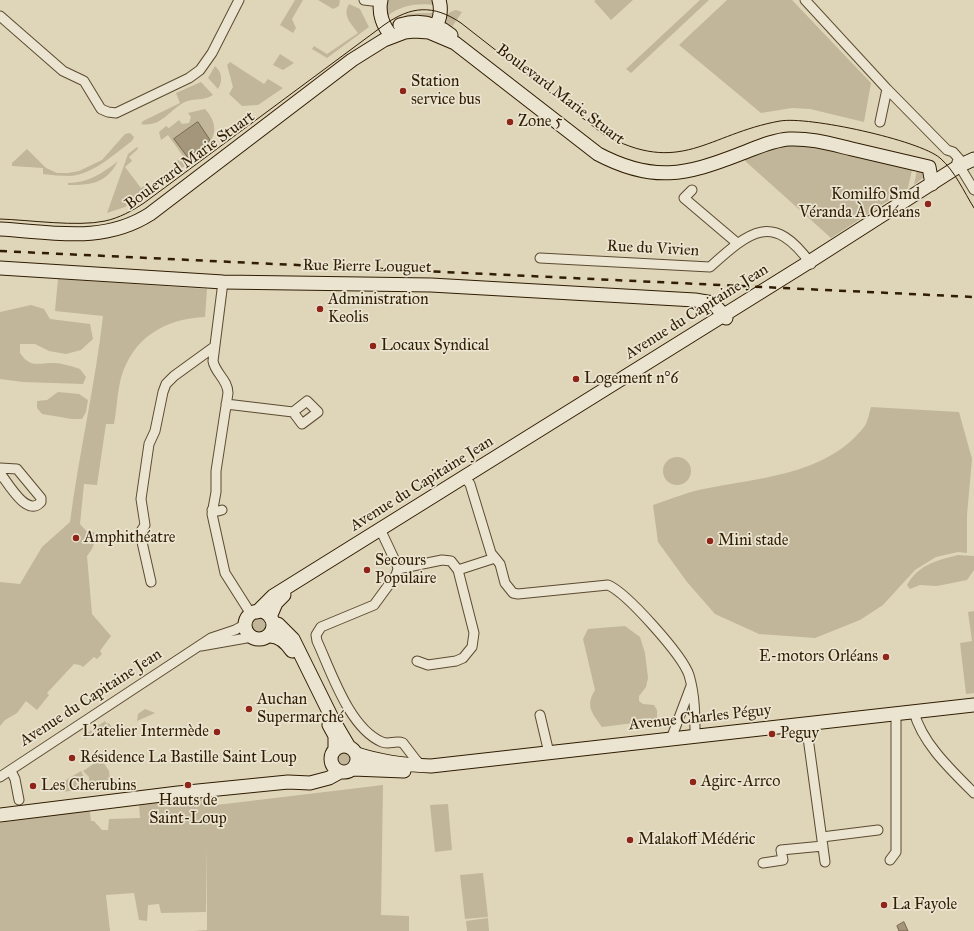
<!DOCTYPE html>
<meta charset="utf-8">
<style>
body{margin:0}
canvas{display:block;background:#dfd5b8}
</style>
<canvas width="974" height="931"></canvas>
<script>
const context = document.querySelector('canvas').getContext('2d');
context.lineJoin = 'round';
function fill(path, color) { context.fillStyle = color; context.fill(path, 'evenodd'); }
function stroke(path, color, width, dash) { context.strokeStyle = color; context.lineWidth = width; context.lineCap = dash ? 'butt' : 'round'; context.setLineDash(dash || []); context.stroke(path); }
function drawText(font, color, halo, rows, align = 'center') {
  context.font = font + ' "IM FELL Great Primer",serif'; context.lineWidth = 3.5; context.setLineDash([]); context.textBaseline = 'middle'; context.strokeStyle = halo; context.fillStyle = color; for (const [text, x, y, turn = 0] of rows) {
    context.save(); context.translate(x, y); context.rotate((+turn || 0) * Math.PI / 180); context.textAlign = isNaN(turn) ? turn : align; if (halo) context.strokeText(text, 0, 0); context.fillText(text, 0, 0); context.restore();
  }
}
const green = new Path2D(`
 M295,0H303L292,19L296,28L293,33L280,25Z
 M318,0H340L339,6L333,9Z
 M388,0H433L435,5C417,3 402,5 387,16L386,7Z
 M596,0H633L611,20L594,1Z
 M700,0H709L631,73L626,69Z
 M727,0H792L871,83L864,122L810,109L792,108L761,113L679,45Z
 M349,4L360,9L369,27L327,58L312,49L314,46L327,54L358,33C351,23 342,16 349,4Z
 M456,10L462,12L450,30L445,25C444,16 448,12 456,10Z
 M421,13H435L432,21H407L393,25L391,23L408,14Z
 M280,54L294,63L283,70L273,65Z
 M230,62L264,84L268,79L283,88L258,105L242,106L229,94L233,87L227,65Z
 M215,66C222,72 223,81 218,89L208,78Z
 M201,82L213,95C205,101 194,98 185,102C170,109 161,128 141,124L143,121L180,103L176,93Z
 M205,109C229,135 201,154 182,168L177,161L183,156L168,135L161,140L159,132L166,126L169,128L179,120L182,124L189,123L191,117L188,113Z
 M130,133L134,137L132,141C114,154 94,174 70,176C61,176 52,175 43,174V168L12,166V163L27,149L46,168L57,173H68L79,171L102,160L125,134Z
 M783,146H812L912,170L908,188L831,238L744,160Z
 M137,147L138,149L129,157L132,161L125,167L141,188L146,185L151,191L125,207L107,213L128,154Z
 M118,161C106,184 91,185 68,185V183C88,183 103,173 118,161Z
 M917,170L923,173L924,177L914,185Z
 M58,279L207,289L205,317C165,319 133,337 121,378C117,393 117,409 114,424H106L97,485L84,484L80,524L88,533L94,532C96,542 93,549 87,556L92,614L111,636L100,651L102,654L97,659L94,657L83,667L80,665L74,664L47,693L49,695L37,710L26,701L17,713L5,720L0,726V582L20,584L42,547L70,522C79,453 95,386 103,316L55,311Z
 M31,305L44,309L50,319L90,324L93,339L81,350L66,354L49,351L35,344H20V353C30,368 37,363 53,363C62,363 71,366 80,369L86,377L83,384L23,382L0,379V312Z
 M58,392L79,394L88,400L86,412L82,419H72L42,414L37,408V401L47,400Z
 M871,407L959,412L972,459L967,515V553L958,552L936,557L915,570L883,605L860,620L815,638L759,634L715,614L687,582L658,542L653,505C671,499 690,491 709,488C764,477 827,474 864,427C868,422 869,413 871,407Z
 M663 471a14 14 0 1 1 28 0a14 14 0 1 1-28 0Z
 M958,555L974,556V570L967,580L937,586L920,585L910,589L907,585C918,565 937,560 958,555Z
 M974,611V693L966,694L960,643L972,641L968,612Z
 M252 625a7 7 0 1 1 14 0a7 7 0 1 1-14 0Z
 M625,626L640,637L645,653L648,678L646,687L639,696V701L643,704L654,705L657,710V720L602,727C592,713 585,706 595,690L583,639L588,629Z
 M145,709L155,713L137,721L138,714Z
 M105,721L107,724L109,723L114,731L111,733L106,726L85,739L83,736Z
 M337 759a8 8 0 1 1 16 0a8 8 0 1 1-16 0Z
 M101,759L109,771L111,787L90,789L89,777L83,771Z
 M81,771L85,779L86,789L62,792L58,785Z
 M383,785L381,915L409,916V931H193L207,930V847L206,912L161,913L159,904L148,905L147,921L139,920L134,893L106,895L110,931H0V823L87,810L90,812L91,821H94L102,830H108L109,819L140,818L139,805L208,798V806Z
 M448,804L452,850L435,852L430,805Z
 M483,873L488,917L465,919L460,875Z
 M488,918L489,931H467L466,921Z`);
const water = new Path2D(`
 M198,122L210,140L205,148L189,159L174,139Z
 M904,922L908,931H899L897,926Z`);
const street = new Path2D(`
 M364,0L381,2
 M805,0L887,89L880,122
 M0,16L63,71L84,81L101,109L108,112L116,113L189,78L200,70L212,53L239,0
 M887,89L947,150L953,152L961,161
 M957,162L974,190
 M692,190L684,198L737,243
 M540,258L710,267C750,231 773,211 811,264
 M223,282L213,361C215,373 228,380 228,393L216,471V492L212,514L225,573L251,614
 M226,404L293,412L302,424L318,412L307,401L293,412
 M0,468L17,469L41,498V502C27,518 8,483 0,473
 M464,477L470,484L491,553L500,564L505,583L513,593L518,594L608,585C627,593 682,655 689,675C695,695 695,716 695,736
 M212,510L218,511L222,510
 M381,531L397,565L398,569L396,575L374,605L321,627L316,635L317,641C331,671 349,728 382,742C389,745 396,740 403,743L416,760L422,766
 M398,569L442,560L451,561L458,570L474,633L472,647L463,658L456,661L428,665L417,661
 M458,570L495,558
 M151,582L140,533L145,525L141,499L149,444L155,431L163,392L166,384L174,376L214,347
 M201,646L252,637
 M914,712C922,743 951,770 974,793
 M540,715L549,753
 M806,723L825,862
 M671,739L691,686
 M11,771L15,779L19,800
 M0,777L211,638L235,630L246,624
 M822,837L878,830
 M890,860L896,852V714
 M763,863L783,860L781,850L823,846`);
const secondary = new Path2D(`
 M381,0C378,13 383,27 392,36
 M400,25C419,19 436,23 451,35
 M431,31C440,25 442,10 439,0
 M0,229C53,232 103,244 150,214L352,60L384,40L405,32L414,31L429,32L455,43L598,154C653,183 686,175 740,154C756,148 773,140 789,139C811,138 831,144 852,149C878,155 903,161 929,167L932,184
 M0,268L223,282L431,285L695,300L713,303L726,318
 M245 625a14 14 0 1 1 28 0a14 14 0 1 1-28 0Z
 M257,612L273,596L809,262L959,166L974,159
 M270,617L276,603L284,595
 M273,623L278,624L293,639L332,718L349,747
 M268,636C279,635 286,642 292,651
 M329,725L335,736V750
 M331 759a13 13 0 1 1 26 0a13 13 0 1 1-26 0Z
 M357,754C381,762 405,765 431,766L974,705
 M353,769L404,771
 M0,815L178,793L288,782L310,783L329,778L340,772`);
const tram = new Path2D(`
 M0,219C30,220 77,227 105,221C119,218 132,211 144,203L384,25C411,6 433,4 461,23L603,134C681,177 707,134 780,121C808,116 919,140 940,158C955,171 964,192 974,208`);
const rail = new Path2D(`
 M0,251L974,297`);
const markers = [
 [403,91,4,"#8f2418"],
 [510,122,4,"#8f2418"],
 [928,204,4,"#8f2418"],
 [320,309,4,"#8f2418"],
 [373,346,4,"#8f2418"],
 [576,379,4,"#8f2418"],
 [76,538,4,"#8f2418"],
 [710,541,4,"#8f2418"],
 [367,570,4,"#8f2418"],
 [886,657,4,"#8f2418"],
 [249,709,4,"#8f2418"],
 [217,732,4,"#8f2418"],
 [772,734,4,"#8f2418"],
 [72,758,4,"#8f2418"],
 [693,782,4,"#8f2418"],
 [188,785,4,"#8f2418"],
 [33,786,4,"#8f2418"],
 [630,840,4,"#8f2418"],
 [884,905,4,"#8f2418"]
];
const poiNames = [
 ["Station",411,82],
 ["service bus",411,100],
 ["Zone 5",518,122],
 ["Komilfo Smd",920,195,"right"],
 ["Véranda À Orléans",920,213,"right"],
 ["Administration",328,300],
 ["Keolis",328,318],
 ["Locaux Syndical",381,346],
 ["Logement n°6",584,379],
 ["Amphithéatre",84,538],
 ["Mini stade",718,541],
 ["Secours",375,561],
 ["Populaire",375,579],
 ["E-motors Orléans",878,657,"right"],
 ["Auchan",257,700],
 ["Supermarché",257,718],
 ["L'atelier Intermède",209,732,"right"],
 ["Peguy",780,734],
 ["Résidence La Bastille Saint Loup",80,758],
 ["Agirc-Arrco",701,782],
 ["Les Cherubins",41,786],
 ["Hauts de",188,801,"center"],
 ["Saint-Loup",188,819,"center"],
 ["Malakoff Médéric",638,840],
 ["La Fayole",892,905]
];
const streetNames = [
 ["Boulevard Marie Stuart",560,95,37],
 ["Boulevard Marie Stuart",190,161,-36],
 ["Rue du Vivien",653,249,3],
 ["Rue Pierre Louguet",367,267,1],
 ["Avenue du Capitaine Jean",697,312,-32],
 ["Avenue du Capitaine Jean",422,484,-32],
 ["Avenue du Capitaine Jean",91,698,-33],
 ["Avenue Charles Péguy",700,718,-6]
];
fill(green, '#c1b699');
fill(water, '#a4967a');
stroke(water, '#76664a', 1);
stroke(street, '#5c4b30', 11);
stroke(secondary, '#301d02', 15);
stroke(street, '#eae4d1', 9);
stroke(secondary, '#eae4d1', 13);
stroke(tram, '#301d02', 1);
stroke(rail, '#301d02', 2.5, [7, 7]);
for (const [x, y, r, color] of markers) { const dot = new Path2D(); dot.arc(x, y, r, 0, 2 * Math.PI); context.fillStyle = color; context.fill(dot); stroke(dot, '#eae4d1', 1.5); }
drawText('16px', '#301d02', '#eae4d1', poiNames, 'left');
drawText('16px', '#301d02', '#eae4d1', streetNames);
</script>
